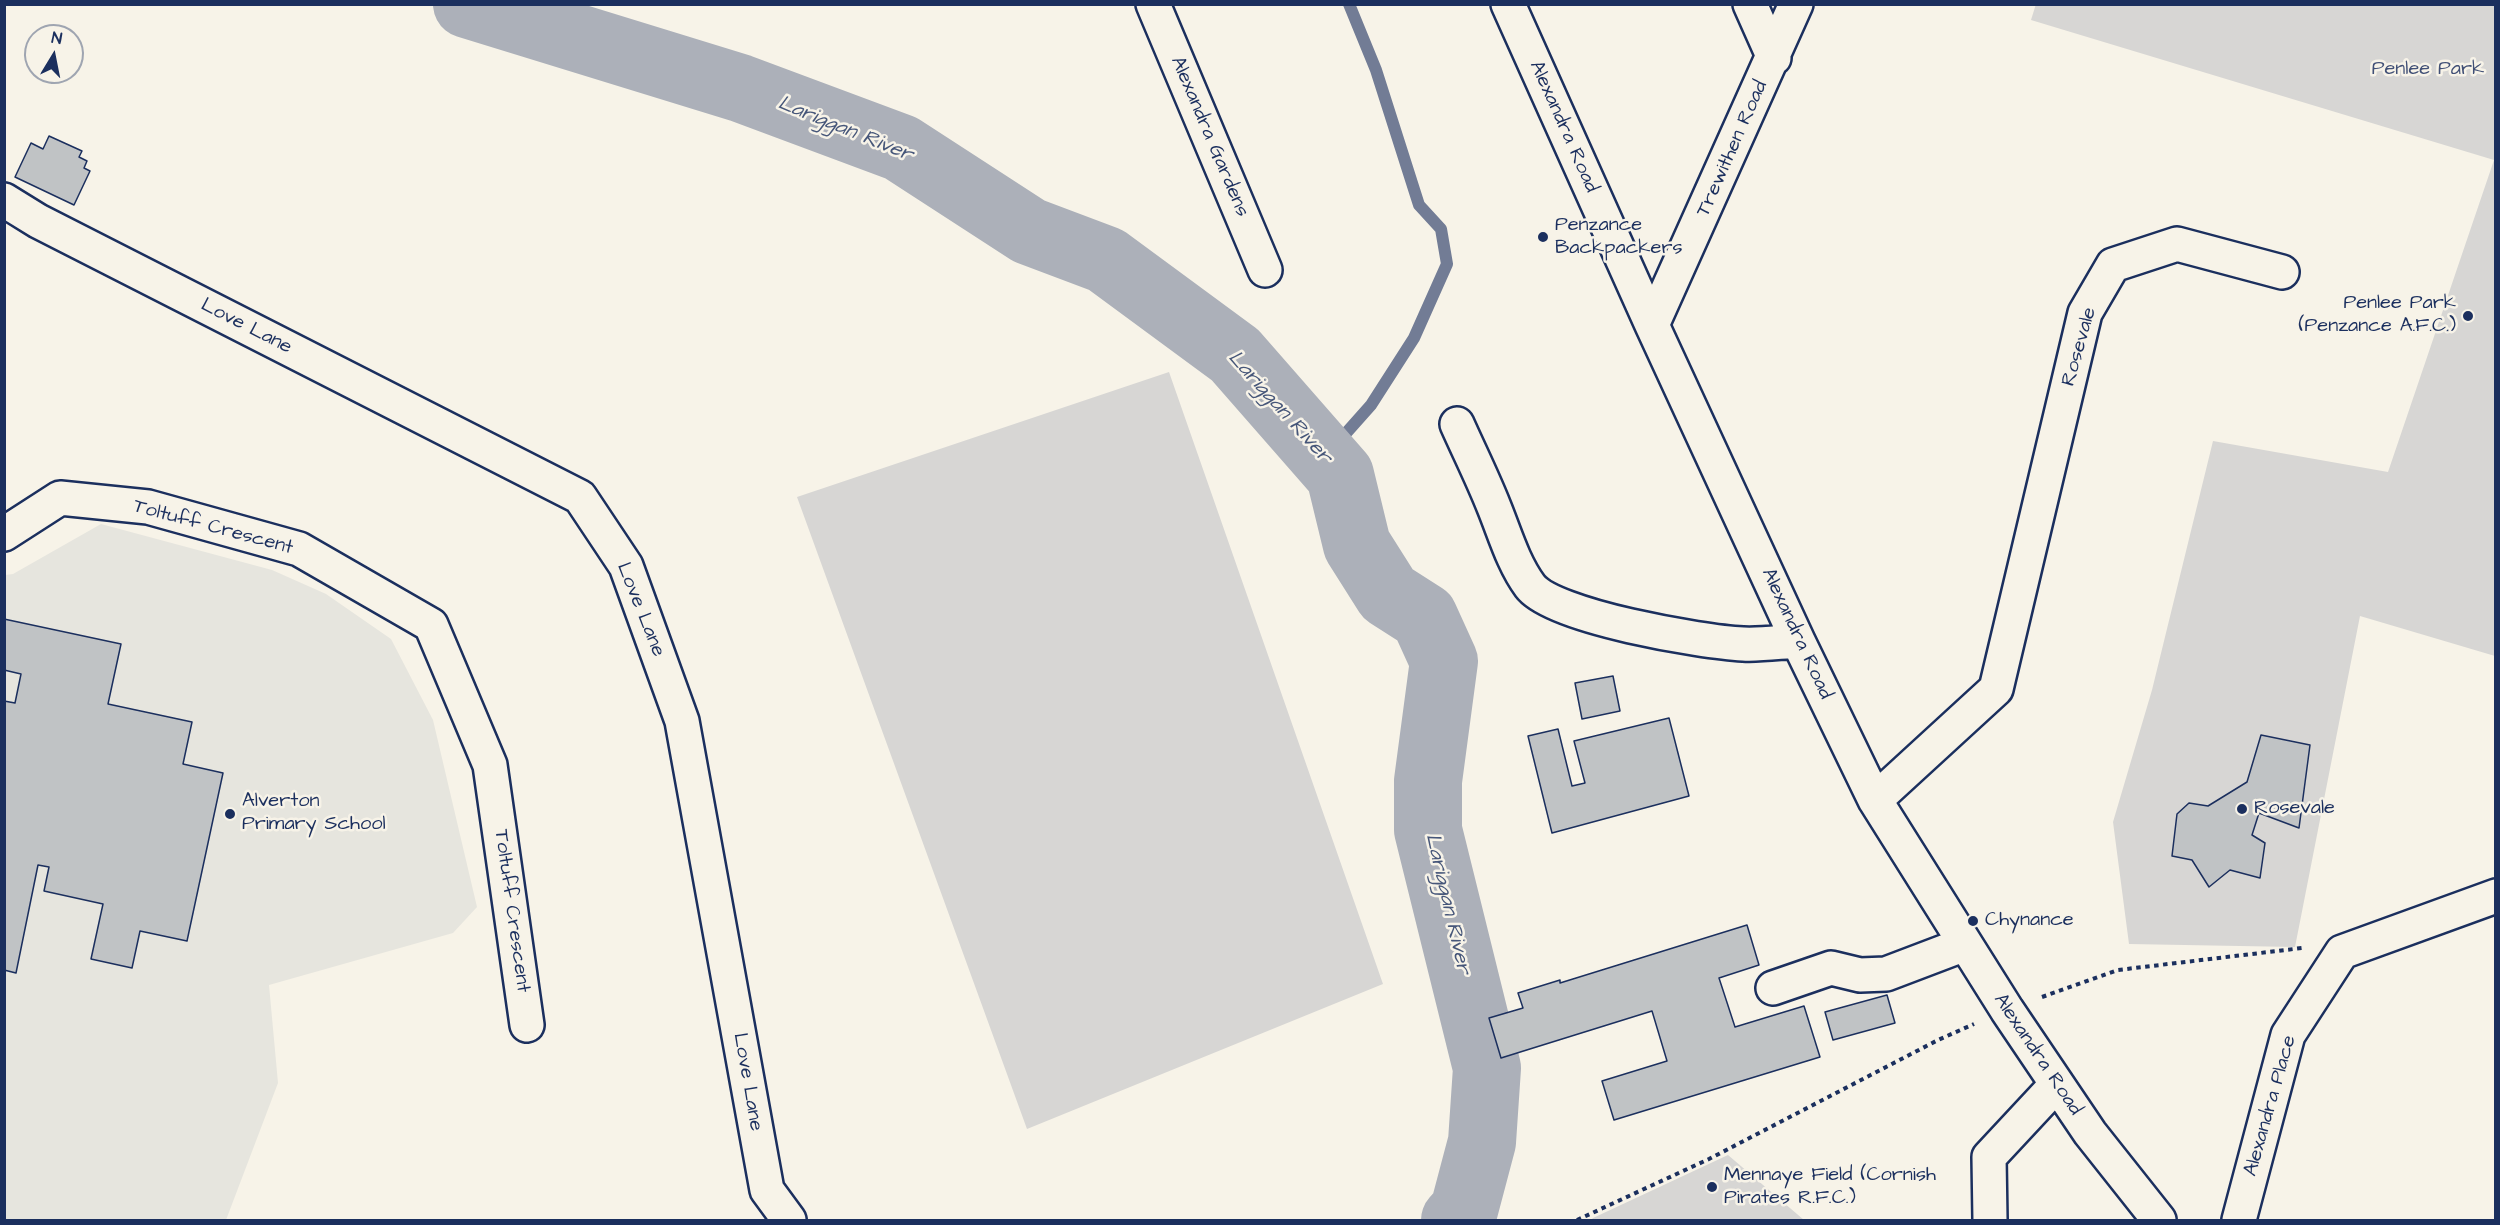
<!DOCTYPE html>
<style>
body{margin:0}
#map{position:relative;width:2500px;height:1225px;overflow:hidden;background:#f7f3e8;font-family:"Architects Daughter",sans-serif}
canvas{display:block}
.frame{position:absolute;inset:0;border:6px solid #1b2f5e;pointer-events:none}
.north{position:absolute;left:24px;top:24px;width:60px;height:60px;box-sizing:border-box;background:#f7f3e8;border:2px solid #9fa5b1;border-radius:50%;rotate:10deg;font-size:16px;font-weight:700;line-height:24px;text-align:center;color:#1b2f5e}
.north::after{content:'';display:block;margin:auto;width:21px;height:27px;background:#1b2f5e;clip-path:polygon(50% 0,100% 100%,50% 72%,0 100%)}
</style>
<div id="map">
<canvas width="2500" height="1225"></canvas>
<div class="frame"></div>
<div class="north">N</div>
</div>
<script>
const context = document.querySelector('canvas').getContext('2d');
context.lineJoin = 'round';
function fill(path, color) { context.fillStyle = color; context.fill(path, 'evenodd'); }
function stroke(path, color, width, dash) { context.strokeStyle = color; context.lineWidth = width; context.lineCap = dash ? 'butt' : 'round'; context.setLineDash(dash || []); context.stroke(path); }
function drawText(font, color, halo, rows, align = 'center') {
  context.font = font + ' "Architects Daughter",sans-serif'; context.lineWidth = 5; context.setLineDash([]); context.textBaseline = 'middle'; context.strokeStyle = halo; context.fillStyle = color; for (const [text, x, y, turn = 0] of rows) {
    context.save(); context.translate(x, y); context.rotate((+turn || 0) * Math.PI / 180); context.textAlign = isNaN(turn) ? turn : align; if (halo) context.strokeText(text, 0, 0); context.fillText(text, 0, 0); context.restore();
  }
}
const built = new Path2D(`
 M101,524L272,570L326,594L391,639L433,720L477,907L453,933L269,985L278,1083L226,1220H5V575L13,574Z`);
const green = new Path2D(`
 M2036,4L2495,5V656L2360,616L2295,947L2129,944L2113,822L2152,690L2213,441L2388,472L2494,160L2031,20Z
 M1169,372L1383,984L1027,1129L797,497Z
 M1728,1155L1804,1220H1591L1593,1218Z`);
const stream = new Path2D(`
 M1340,475L1339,441L1371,405L1414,338L1447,264L1441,229L1419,205L1376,70L1349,4`);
const river = new Path2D(`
 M467,4L740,88L901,148L1029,231L1106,260L1235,355L1340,475L1357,545L1388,594L1424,617L1444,661L1428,781V830L1487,1068L1482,1142L1464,1210L1455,1220`);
const building = new Path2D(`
 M49,136L82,151L79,157L87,161L84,168L90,171L74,205L15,177L31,143L43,149Z
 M4,619L121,644L108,704L192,722L183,764L223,773L187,941L140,931L132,968L91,959L103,904L44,891L49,867L38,865L16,973L4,970V701L15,703L21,674L4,670Z
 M1613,676L1620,711L1582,719L1575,683Z
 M1669,718L1689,796L1552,833L1528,736L1558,729L1572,786L1585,783L1574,741Z
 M2261,735L2310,745L2299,828L2259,813L2252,835L2265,843L2260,878L2230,870L2209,887L2192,860L2172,856L2177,814L2189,803L2208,806L2247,782Z
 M1747,925L1759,965L1719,978L1735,1027L1804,1006L1820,1057L1614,1120L1602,1081L1667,1061L1652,1011L1501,1058L1489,1018L1523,1008L1518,993L1560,980V983Z
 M1887,995L1895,1023L1833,1040L1825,1012Z`);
const path = new Path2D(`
 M2042,997L2118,970L2302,948
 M1577,1220L1709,1159L1938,1040L1974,1024`);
const minor = new Path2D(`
 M1153,4L1265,270
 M1508,4L1652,325L1798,641L1875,800L2007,1010L2090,1133L2159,1220
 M1750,4L1774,58
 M4,200L38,221L580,497L626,566L682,721L767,1190L789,1220
 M1652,325L1796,4
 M1457,424C1469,451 1483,479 1494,507C1505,534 1513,563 1530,586C1553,617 1703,642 1743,644C1761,645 1780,642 1798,641
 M4,534L60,498L148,507L299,549L431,625L490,765L527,1025
 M1875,800L1996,689L2085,313L2113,265L2177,244L2282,272
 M1773,988L1831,968L1860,975L1886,974L1965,944
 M1990,1220L1989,1157L2057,1084
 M2239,1220L2288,1035L2342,952L2496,896`);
const markers = [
 [1543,237,6,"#1b2f5e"],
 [2468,316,6,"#1b2f5e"],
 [2242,809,6,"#1b2f5e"],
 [230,814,6,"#1b2f5e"],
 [1973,921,6,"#1b2f5e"],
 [1712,1187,6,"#1b2f5e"]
];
const parkNames = [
 ["Penlee Park",2428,70]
];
const streetNames = [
 ["Alexandra Road",1563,127,66],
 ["Alexandra Gardens",1209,137,67],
 ["Trewithen Road",1733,149,-66],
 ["Love Lane",246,327,27],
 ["Rosevale",2080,347,-74],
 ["Toltuff Crescent",213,528,15],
 ["Love Lane",640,610,68],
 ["Alexandra Road",1796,634,65],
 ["Toltuff Crescent",511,911,82],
 ["Alexandra Road",2037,1055,56],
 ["Love Lane",747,1082,80],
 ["Alexandra Place",2271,1106,-74]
];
const poiNames = [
 ["Penzance",1555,226],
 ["Backpackers",1555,249],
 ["Penlee Park",2456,304,"right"],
 ["(Penzance A.F.C.)",2456,327,"right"],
 ["Alverton",242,802],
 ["Primary School",242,825],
 ["Rosevale",2254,809],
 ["Chynance",1985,921],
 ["Mennaye Field (Cornish",1724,1176],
 ["Pirates R.F.C.)",1724,1199]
];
const waterNames = [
 ["Lariggan River",845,130,22],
 ["Lariggan River",1279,408,48],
 ["Lariggan River",1447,904,77]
];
fill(built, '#e6e5de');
fill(green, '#d7d6d4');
stroke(stream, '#727c95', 12);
stroke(river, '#acb0b9', 68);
fill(building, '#c0c3c5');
stroke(building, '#1b2f5e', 1.5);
stroke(minor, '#1b2f5e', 38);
stroke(path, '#1b2f5e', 4, [4.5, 4.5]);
stroke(minor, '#f7f3e8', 33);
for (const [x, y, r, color] of markers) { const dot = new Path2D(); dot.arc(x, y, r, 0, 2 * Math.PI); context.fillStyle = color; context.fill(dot); stroke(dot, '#f7f3e8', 2); }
drawText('20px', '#415076', '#f7f3e8', parkNames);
drawText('20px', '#1b2f5e', '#f7f3e8', streetNames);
drawText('20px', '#1b2f5e', '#f7f3e8', poiNames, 'left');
drawText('italic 21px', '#465679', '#f7f3e8', waterNames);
</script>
